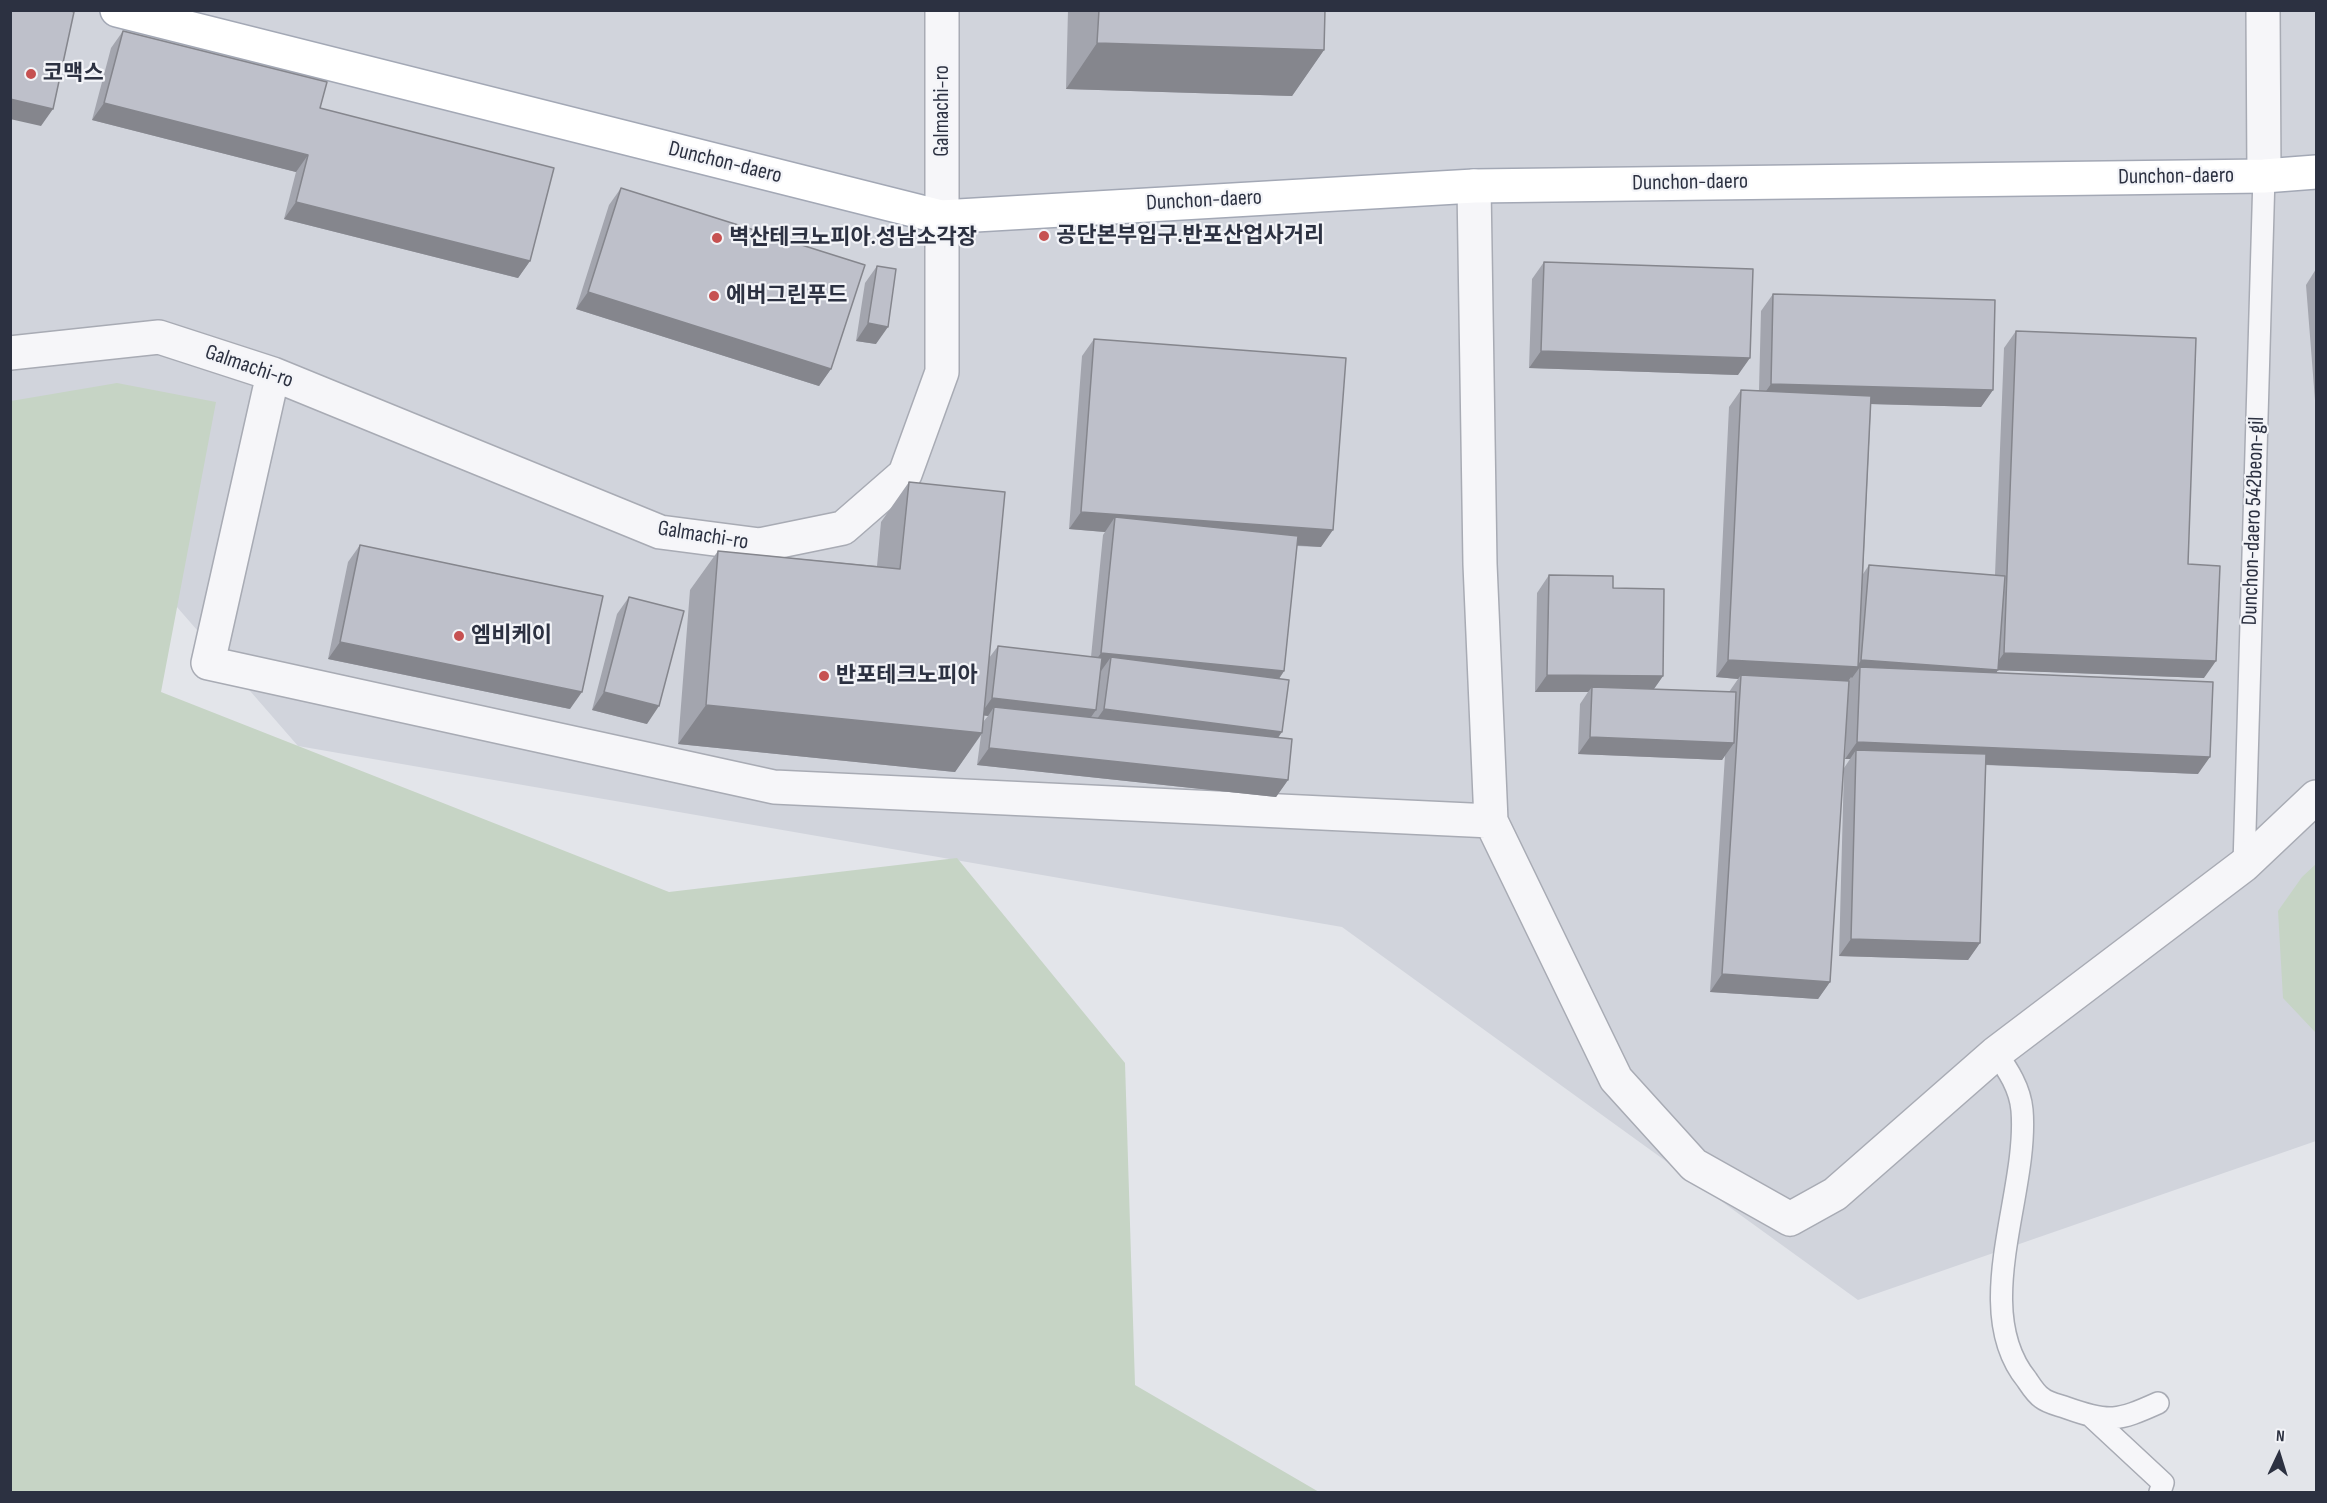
<!DOCTYPE html>
<meta charset="utf-8">
<style>
body{margin:0}
#map{position:relative;width:2327px;height:1503px;overflow:hidden;background:#e3e5ea;font-family:"Sofia Sans Condensed",sans-serif}
canvas{display:block}
.frame{position:absolute;inset:0;border:12px solid #2c3141;pointer-events:none}
.north{position:absolute;left:2249px;top:1425px;width:60px;height:60px;-webkit-text-stroke:4px #f3f4f8;paint-order:stroke;rotate:4deg;font-size:16px;font-weight:700;line-height:24px;text-align:center;color:#2c3141}
.north::after{content:'';display:block;margin:auto;width:21px;height:27px;background:#2c3141;clip-path:polygon(50% 0,100% 100%,50% 72%,0 100%)}
</style>
<div id="map">
<canvas width="2327" height="1503"></canvas>
<div class="frame"></div>
<div class="north">N</div>
</div>
<script>
const context = document.querySelector('canvas').getContext('2d');
context.lineJoin = 'round';
function fill(path, color) { context.fillStyle = color; context.fill(path, 'evenodd'); }
function stroke(path, color, width, dash) { context.strokeStyle = color; context.lineWidth = width; context.lineCap = dash ? 'butt' : 'round'; context.setLineDash(dash || []); context.stroke(path); }
function drawText(font, color, halo, rows, align = 'center') {
  context.font = font + ' "Sofia Sans Condensed","Noto Sans KR",sans-serif'; context.lineWidth = 4.5; context.setLineDash([]); context.textBaseline = 'middle'; context.strokeStyle = halo; context.fillStyle = color; for (const [text, x, y, turn = 0] of rows) {
    context.save(); context.translate(x, y); context.rotate((+turn || 0) * Math.PI / 180); context.textAlign = isNaN(turn) ? turn : align; if (halo) context.strokeText(text, 0, 0); context.fillText(text, 0, 0); context.restore();
  }
}
const built = new Path2D(`
 M11,11H2316V1141L1858,1300L1342,927L298,746L62,475L11,490Z`);
const green = new Path2D(`
 M117,383L216,402L161,692L669,892L957,858L1125,1063L1135,1385L1319,1492H11V401Z
 M2316,864V1033L2283,998L2278,911L2302,877Z`);
const lane = new Path2D(`
 M2244,865L2264,176
 M1996,1053C2008,1070 2020,1088 2022,1110C2029,1194 1969,1309 2027,1380C2031,1386 2036,1394 2042,1398C2048,1403 2059,1405 2067,1408C2109,1423 2118,1421 2158,1403
 M2092,1417L2163,1483L2160,1492`);
const street = new Path2D(`
 M2263,10L2264,176
 M1474,186L1480,564L1491,821L1616,1079L1694,1165L1790,1219L1835,1194L1996,1053L2244,865L2316,797
 M10,353L159,337L273,374L660,532L760,545L843,528L905,474L942,372V10
 M273,374L208,663L774,787L1491,821`);
const primary = new Path2D(`
 M117,10L941,217L1474,186L2264,176L2316,172`);
const wall = new Path2D(`
 M1068,10H1325L1324,50L1292,96L1066,89Z
 M123,31L320,108L530,261L518,278L284,219L296,172L92,120L111,48Z
 M621,188L831,369L819,386L576,309L609,205Z
 M1544,262L1738,375L1529,368L1532,279Z
 M877,266L876,344L856,341L865,283Z
 M2316,269V413L2306,285Z
 M1773,294L1993,390L1981,407L1871,404L1863,574L1869,565L1995,575L2004,348L2016,331L2188,564L2204,678L1998,670L1996,673L2198,774L1985,765L1980,943L1968,960L1839,956L1844,768L1850,759H1845L1846,729L1830,982L1818,999L1710,992L1725,755L1722,760L1578,754L1580,704L1588,692H1535L1537,593L1549,575L1613,588L1663,676L1654,689L1729,692L1738,679L1716,677L1729,407L1741,390H1759L1761,311Z
 M1094,339L1321,547L1297,546L1284,671L1279,679L1278,737L1288,780L1276,797L977,765L981,735L955,772L678,744L690,590L718,551L877,566L881,522L909,482L989,658L998,646L1091,657L1103,535L1105,532L1069,529L1082,356ZM984,715L988,716L983,722Z
 M360,545L570,709L328,659L348,562Z
 M629,597L647,724L592,710L617,614Z`);
const shadedWall = new Path2D(`
 M1097,43L1324,50L1292,96L1066,89Z
 M10,99L53,109L41,126L10,119Z
 M104,103L308,155L296,172L92,120Z
 M296,202L530,261L518,278L284,219Z
 M588,292L831,369L819,386L576,309Z
 M868,323L888,327L876,344L856,341Z
 M1541,351L1750,358L1738,375L1529,368Z
 M1771,384L1993,390L1981,407L1759,401Z
 M1081,512L1333,530L1321,547L1113,532L1115,517L1105,532L1069,529Z
 M340,642L582,692L570,709L328,659Z
 M1101,653L1284,671L1272,689L1111,657L1101,671L1089,670Z
 M2004,653L2216,661L2204,678L1992,670Z
 M1728,660L1857,667L1861,660L1998,670L1986,688L1860,667L1852,678L1851,677L1846,684L1741,675L1738,679L1716,677Z
 M1547,675L1663,676L1651,693L1592,687L1588,692H1535Z
 M604,692L659,706L647,724L592,710Z
 M992,698L1096,710L1084,727L994,707L988,716L980,715Z
 M706,705L982,733L955,772L678,744Z
 M1104,709L1282,732L1270,749L1092,726Z
 M1590,737L1734,743L1722,760L1578,754Z
 M1857,742L2210,757L2198,774L1856,759V750L1850,759H1845Z
 M989,748L1288,780L1276,797L977,765Z
 M1851,939L1980,943L1968,960L1839,956Z
 M1722,974L1830,982L1818,999L1710,992Z`);
const building = new Path2D(`
 M10,10H68L74,12L53,109L10,99Z
 M1099,10H1325L1324,50L1097,43Z
 M123,31L327,82L320,108L554,168L530,261L296,202L308,155L104,103Z
 M621,188L865,265L831,369L588,292Z
 M1544,262L1753,269L1750,358L1541,351Z
 M877,266L896,269L888,327L868,323Z
 M1773,294L1995,300L1993,390L1771,384Z
 M2016,331L2196,338L2188,564L2220,566L2216,661L2004,653Z
 M1094,339L1346,358L1333,530L1081,512Z
 M1741,390L1871,396L1858,667L1728,660Z
 M909,482L1005,492L982,733L706,705L718,551L900,569Z
 M1115,517L1298,536L1284,671L1101,653Z
 M360,545L603,596L582,692L340,642Z
 M1869,565L2005,576L1998,670L1861,660Z
 M1549,575L1613,576V588L1664,589L1663,676L1547,675Z
 M629,597L684,611L659,706L604,692Z
 M998,646L1102,658L1096,710L992,698Z
 M1111,657L1289,680L1282,732L1104,709Z
 M1860,667L2213,682L2210,757L1857,742Z
 M1741,675L1849,681L1830,982L1722,974Z
 M1592,687L1736,692L1734,743L1590,737Z
 M994,707L1292,739L1288,780L989,748Z
 M1856,750L1986,754L1980,943L1851,939Z`);
const markers = [
 [31,74,6,"#c65151"],
 [1044,236,6,"#c65151"],
 [717,238,6,"#c65151"],
 [714,296,6,"#c65151"],
 [459,636,6,"#c65151"],
 [824,676,6,"#c65151"]
];
const poiNames = [
 ["코맥스",43,74],
 ["공단본부입구.반포산업사거리",1056,236],
 ["벽산테크노피아.성남소각장",729,238],
 ["에버그린푸드",726,296],
 ["엠비케이",471,636],
 ["반포테크노피아",836,676]
];
const streetNames = [
 ["Galmachi-ro",942,111,-90],
 ["Dunchon-daero",725,163,14],
 ["Dunchon-daero",2176,177,-1],
 ["Dunchon-daero",1690,183,-1],
 ["Dunchon-daero",1204,201,-3],
 ["Galmachi-ro",249,367,19],
 ["Dunchon-daero 542beon-gil",2254,521,-88],
 ["Galmachi-ro",703,536,9]
];
fill(built, '#d1d4dc');
fill(green, '#c6d4c5');
stroke(lane, '#a8abb4', 24);
stroke(street, '#a8abb4', 36);
stroke(primary, '#a3a8b5', 36);
stroke(lane, '#f6f6f9', 21);
stroke(street, '#f6f6f9', 33);
stroke(primary, '#fff', 33);
fill(wall, '#a3a5ae');
fill(shadedWall, '#85868d');
fill(building, '#bec0ca');
stroke(building, '#85868d', 1.5);
for (const [x, y, r, color] of markers) { const dot = new Path2D(); dot.arc(x, y, r, 0, 2 * Math.PI); context.fillStyle = color; context.fill(dot); stroke(dot, '#f3f4f8', 2); }
drawText('bold 22px', '#2c3141', '#f3f4f8', poiNames, 'left');
drawText('22px', '#2c3141', '#f3f4f8', streetNames);
</script>
